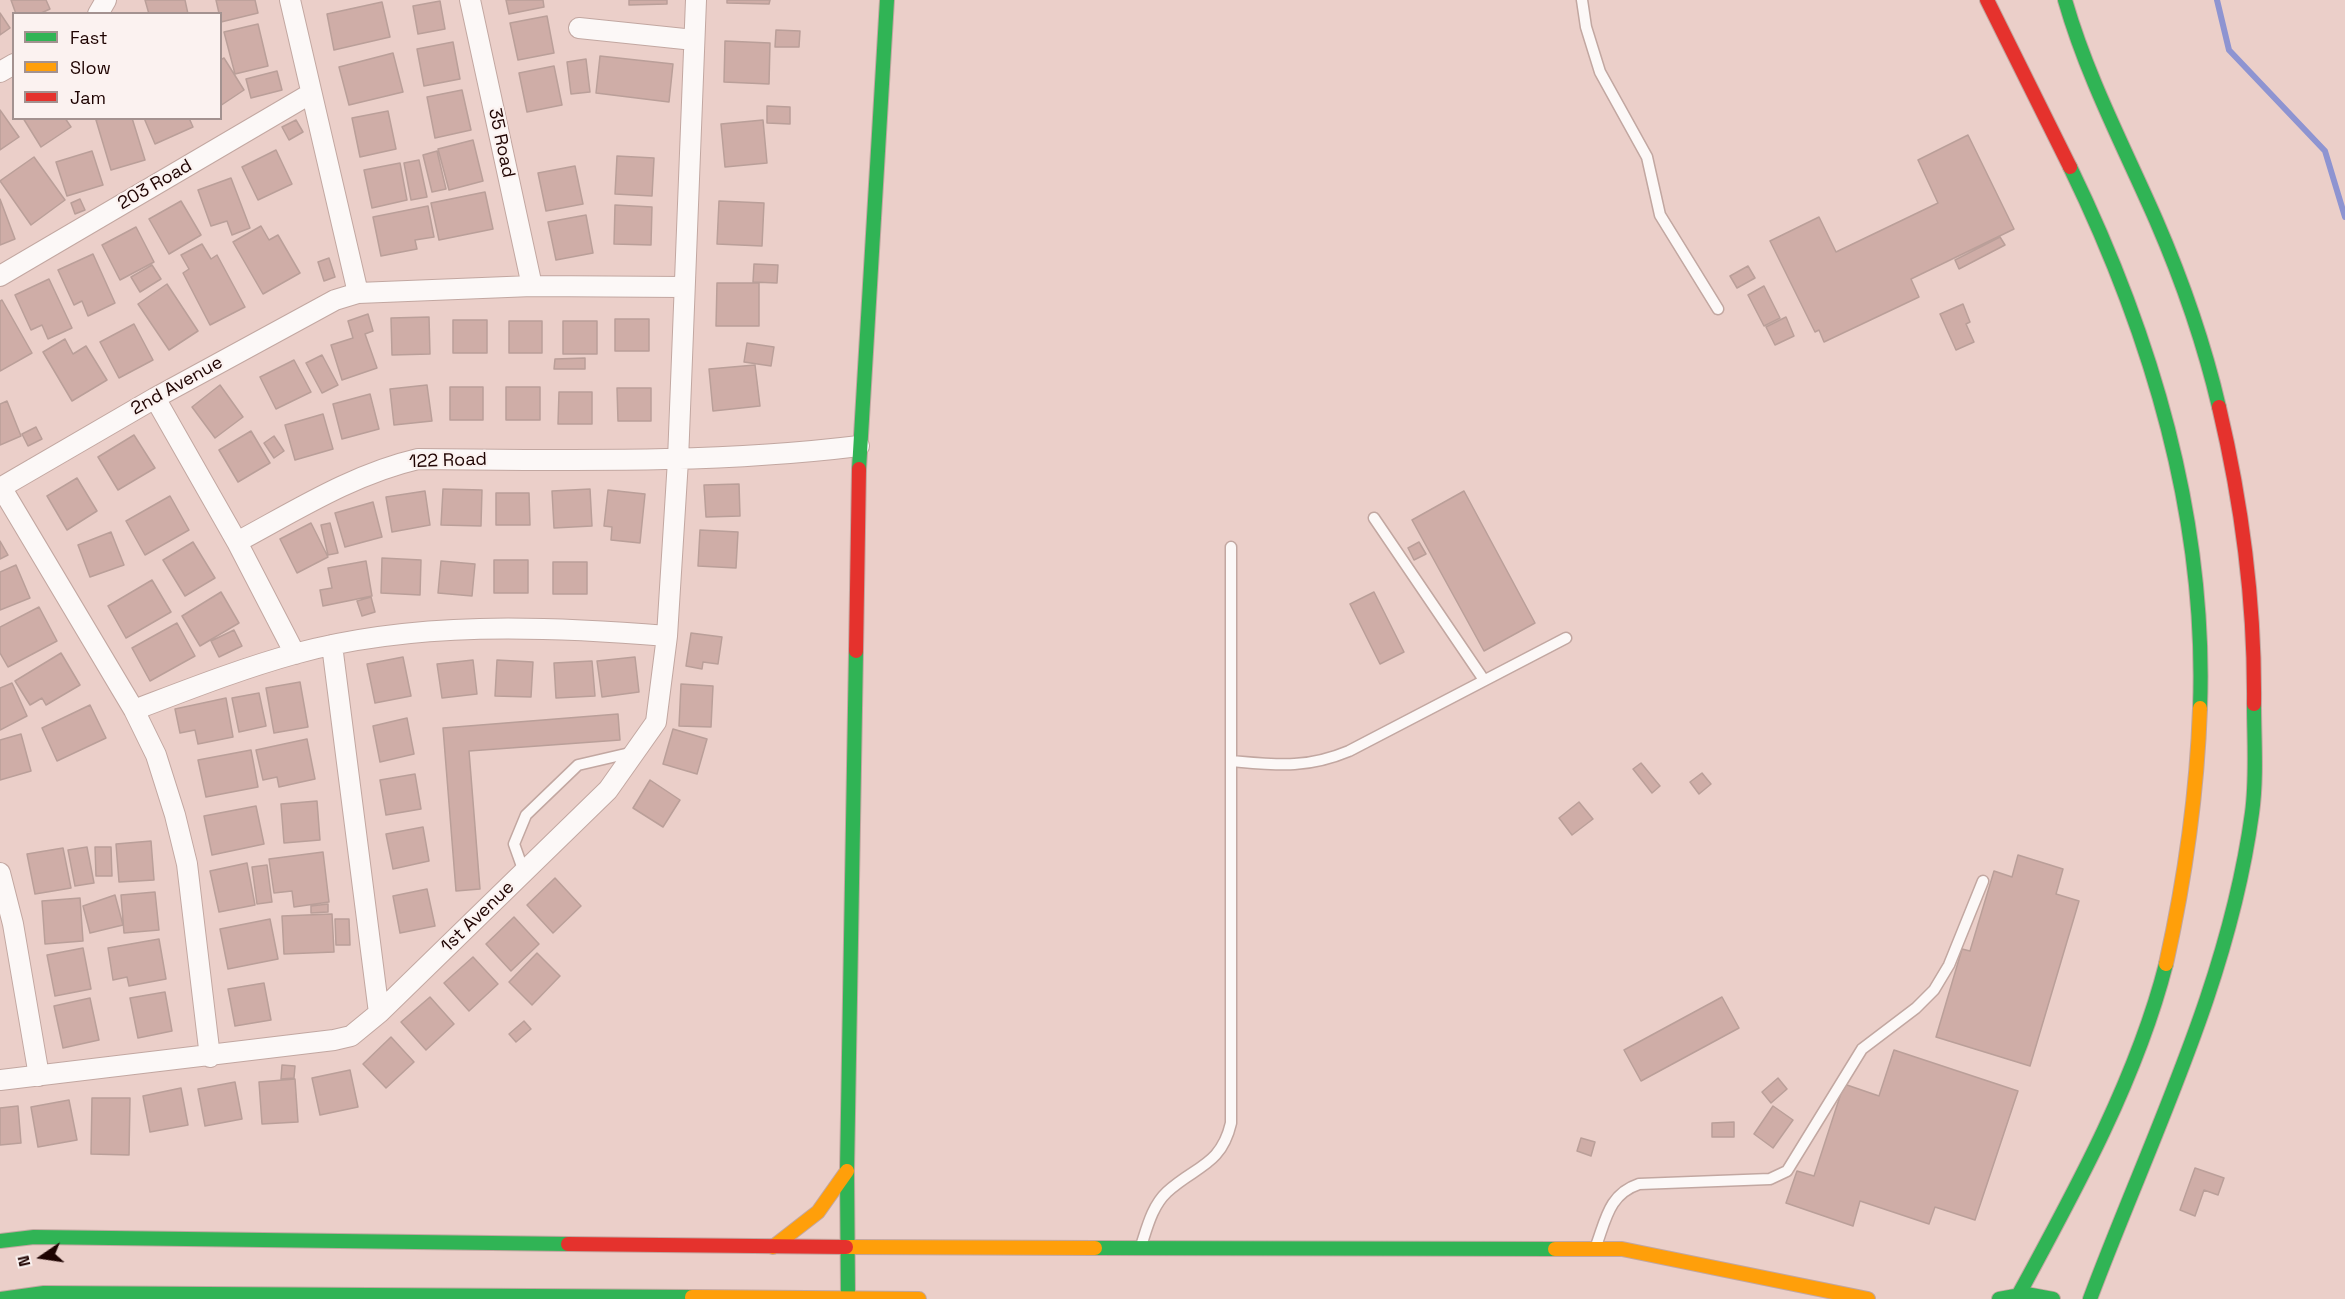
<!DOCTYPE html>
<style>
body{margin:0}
#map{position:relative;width:2345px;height:1299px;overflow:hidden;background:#ebcfc9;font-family:"Space Grotesk",sans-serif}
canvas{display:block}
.legend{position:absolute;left:12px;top:12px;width:210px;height:108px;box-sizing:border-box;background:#fbf2f0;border:2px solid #a39290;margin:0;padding:8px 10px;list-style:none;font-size:18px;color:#1e0301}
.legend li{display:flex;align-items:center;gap:12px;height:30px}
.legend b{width:30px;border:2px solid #a39290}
.north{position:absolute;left:12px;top:1227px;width:60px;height:60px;-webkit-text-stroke:4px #fbf2f0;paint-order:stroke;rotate:257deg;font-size:16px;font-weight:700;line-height:24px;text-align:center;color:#1e0301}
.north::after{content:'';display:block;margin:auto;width:21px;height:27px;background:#1e0301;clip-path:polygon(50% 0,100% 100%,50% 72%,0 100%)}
</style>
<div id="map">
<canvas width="2345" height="1299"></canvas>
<ul class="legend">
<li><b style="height:8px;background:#30b455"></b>Fast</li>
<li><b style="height:8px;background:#ff9f0a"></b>Slow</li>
<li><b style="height:8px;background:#e5322d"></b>Jam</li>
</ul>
<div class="north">N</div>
</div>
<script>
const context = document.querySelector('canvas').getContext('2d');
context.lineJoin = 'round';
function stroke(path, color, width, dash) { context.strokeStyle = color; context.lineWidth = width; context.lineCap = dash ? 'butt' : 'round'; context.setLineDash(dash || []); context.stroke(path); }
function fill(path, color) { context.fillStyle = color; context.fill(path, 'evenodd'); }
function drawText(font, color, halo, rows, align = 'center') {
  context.font = font + ' "Space Grotesk",sans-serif'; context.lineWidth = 4.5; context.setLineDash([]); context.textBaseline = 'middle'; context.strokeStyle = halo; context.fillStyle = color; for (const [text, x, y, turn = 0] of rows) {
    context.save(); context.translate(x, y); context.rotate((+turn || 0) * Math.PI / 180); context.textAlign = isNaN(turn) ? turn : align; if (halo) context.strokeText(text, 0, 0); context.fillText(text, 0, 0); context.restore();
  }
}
const stream = new Path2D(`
 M2217,0L2229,50L2325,151L2345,217`);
const building = new Path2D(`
 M11,0H46L50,9L39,14H16Z
 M145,0H185L188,14H149Z
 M216,0H255L258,13L221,22Z
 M506,0H543L544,7L509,14Z
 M629,0H667V4L629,5Z
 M727,0H770L769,4L727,3Z
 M440,1L445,29L418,34L413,6Z
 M382,2L390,37L334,50L327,14Z
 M0,13L10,28L0,35Z
 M547,16L554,53L518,60L510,23Z
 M258,24L268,66L235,74L224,32Z
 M776,30L800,31L799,47H775Z
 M725,41L770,43L769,84L724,82Z
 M453,42L460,79L424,86L417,49Z
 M393,53L403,92L349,105L339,67Z
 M600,56L673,64L669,102L596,93Z
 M224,58L244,90L220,106V60Z
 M586,59L590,92L571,94L567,62Z
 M554,66L562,105L527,112L519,73Z
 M277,71L282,90L251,98L246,79Z
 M462,90L471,130L435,138L427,97Z
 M767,106L790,107V124L767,123Z
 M0,110L19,137L0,150Z
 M388,111L396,149L360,157L352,118Z
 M23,118H65L71,127L41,147Z
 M102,118H132L145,160L111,170L96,120Z
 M144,118H189L193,127L155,144Z
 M296,120L303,132L289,140L282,127Z
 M763,120L767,163L725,167L721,124Z
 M1968,135L2014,229L1911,279L1919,297L1824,342L1819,330L1815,332L1770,241L1819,217L1836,252L1938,203L1918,160Z
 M473,140L483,181L449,190L438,149Z
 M276,150L292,184L258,200L242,167Z
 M92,151L103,185L67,196L56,162Z
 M437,151L446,189L432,192L423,155Z
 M617,156L654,158L652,196L615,194Z
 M34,157L65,200L31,225L0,181Z
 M419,160L427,197L411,200L404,163Z
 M400,163L407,200L372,208L364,170Z
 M575,166L583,204L546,211L538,173Z
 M231,178L250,228L232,235L227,221L211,226L198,190Z
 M485,192L493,229L439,240L431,203Z
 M0,199L15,239L0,245Z
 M80,199L85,210L75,214L71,203Z
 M181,201L201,235L169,254L149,219Z
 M719,201L764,203L762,246L717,244Z
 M615,205L652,207L651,245L614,244Z
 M428,206L434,237L415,240L417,249L381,256L373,217Z
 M586,215L593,253L556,260L548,222Z
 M261,226L269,240L278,235L300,273L263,294L233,242Z
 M136,227L154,262L120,280L102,245Z
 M2000,237L2005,245L1959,269L1955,260Z
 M202,244L211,259L217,255L245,307L210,325L183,273L189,269L181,255Z
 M93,254L115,303L88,316L82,301L74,305L58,270Z
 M329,258L335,277L324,281L318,262Z
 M754,264L778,265L777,283L753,282Z
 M152,265L161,279L140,292L131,277Z
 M1748,266L1755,278L1737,288L1730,276Z
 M49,279L72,328L48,339L42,325L31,330L15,295Z
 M717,283H759V326H716Z
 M167,284L198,331L169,350L138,304Z
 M1764,286L1780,318L1764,326L1748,295Z
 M2,300L32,353L0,371V301Z
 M1963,304L1970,322L1966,324L1974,342L1956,350L1940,314Z
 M368,314L373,331L365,334L377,368L342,380L331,345L353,338L348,321Z
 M429,317L430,354L392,355L391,318Z
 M1786,317L1794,336L1775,345L1766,327Z
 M615,319H649V351H615Z
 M453,320H487V353H453Z
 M509,321H542V353H509Z
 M563,321H597V354H563Z
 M134,324L153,360L119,378L100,342Z
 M65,339L73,354L86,346L107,380L72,401L43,352Z
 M747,343L774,347L771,366L744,362Z
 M322,355L338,385L322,393L306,363Z
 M585,358V369H554L555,359Z
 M294,360L311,392L276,409L260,377Z
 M755,365L760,406L713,411L709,369Z
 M220,385L243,417L215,438L192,407Z
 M427,385L432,421L394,425L390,389Z
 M450,387H483V420H450Z
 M506,387H540V420H506Z
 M617,388H651V421H618Z
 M559,392H592V424H558Z
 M370,394L379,429L342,439L333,404Z
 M7,401L21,436L0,445V404Z
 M323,414L333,449L295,460L285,425Z
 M36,427L42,439L28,446L22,434Z
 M251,431L270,463L238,482L219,450Z
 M134,435L155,468L118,490L98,457Z
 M274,436L284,451L274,458L264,443Z
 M77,478L97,511L67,530L47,496Z
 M739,484L740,516L706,517L704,485Z
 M443,489L482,490L481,526L441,525Z
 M590,489L592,526L554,528L552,491Z
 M608,490L645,494L640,543L611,540L612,527L604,526Z
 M425,491L430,525L392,532L386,497Z
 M1464,491L1535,623L1484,651L1412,520Z
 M496,493H529L530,525H496Z
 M170,496L189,530L145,555L126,521Z
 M373,502L382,537L345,547L335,513Z
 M311,523L328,557L297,573L280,539Z
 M330,523L338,553L328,555L321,525Z
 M700,530L738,532L736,568L698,566Z
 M111,532L124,565L90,577L78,545Z
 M0,541L8,555L0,559Z
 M193,542L215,578L185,596L163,560Z
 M1419,542L1426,554L1414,560L1408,548Z
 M382,558L421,560L420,595L381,593Z
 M494,560H528V593H494Z
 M366,561L372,596L323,606L320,590L332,588L328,568Z
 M441,561L475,564L472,596L438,593Z
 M553,562H587V594H553Z
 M16,565L30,598L0,610V572Z
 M152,580L171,612L126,638L108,606Z
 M221,592L239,623L200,646L182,616Z
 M1374,592L1404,652L1380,664L1350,604Z
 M371,597L375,612L362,616L357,601Z
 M39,607L57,641L8,667L0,653V627Z
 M177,623L195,656L150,681L132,648Z
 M234,630L242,646L219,657L211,641Z
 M691,633L722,637L718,664L703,662L702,669L686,666Z
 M61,653L80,685L46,705L42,698L30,705L15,681Z
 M403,657L411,696L375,703L367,664Z
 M635,657L639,692L602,697L597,661Z
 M473,660L477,694L442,698L437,664Z
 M497,660L533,662L531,697L495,696Z
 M592,661L595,696L556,698L554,663Z
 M300,682L308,727L274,733L266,688Z
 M12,683L27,716L0,730V688Z
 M681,684L713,686L711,727L679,726Z
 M259,693L266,726L239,732L232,698Z
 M226,698L233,737L198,744L195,730L180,733L175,709Z
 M90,705L106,738L57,761L42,728Z
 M618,714L620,740L469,751L480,889L456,891L443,728Z
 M407,718L414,754L380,762L373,726Z
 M673,729L707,739L697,774L663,764Z
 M21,734L31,771L0,780V740Z
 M307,739L315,779L279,787L277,777L263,780L256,750Z
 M251,750L258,787L206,797L198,760Z
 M1641,763L1660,786L1652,793L1633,769Z
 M1702,773L1711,784L1699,794L1690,782Z
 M415,774L421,809L386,815L380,780Z
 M650,780L680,800L663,827L633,808Z
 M317,801L320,840L284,843L281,804Z
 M1579,802L1593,819L1572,835L1559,818Z
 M256,806L264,844L212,855L204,816Z
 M423,827L429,861L393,869L386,834Z
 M151,841L154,880L119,882L116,844Z
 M87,847L94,883L75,886L68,850Z
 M95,847H111L112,876H96Z
 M63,848L71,888L35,894L27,854Z
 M323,852L329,902L294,907L292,891L274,893L269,859Z
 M2018,855L2063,869L2056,894L2079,901L2030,1066L1936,1037L1962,949L1970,951L1994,871L2012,877Z
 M247,863L255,905L219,912L210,871Z
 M267,865L272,902L257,904L252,867Z
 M555,878L581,906L553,933L527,905Z
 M427,889L435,926L400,933L393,896Z
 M155,892L159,930L124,933L121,895Z
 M115,895L123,925L90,933L83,906Z
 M80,898L83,941L45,944L42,901Z
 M328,904V912L311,913V906Z
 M332,914L334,952L284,954L282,916Z
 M514,917L539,944L511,971L486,944Z
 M270,919L278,959L228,969L220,929Z
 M335,919H349L350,945H336Z
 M159,939L166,979L129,986L127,977L113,980L108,948Z
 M83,948L91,989L55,996L47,955Z
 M537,953L560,976L532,1005L509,982Z
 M473,957L498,984L469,1011L444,983Z
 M264,983L271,1020L235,1026L228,989Z
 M165,992L172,1031L138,1038L130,998Z
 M430,997L454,1024L426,1050L401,1022Z
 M1722,997L1739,1028L1641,1081L1624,1050Z
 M90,998L99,1040L63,1048L54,1006Z
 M524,1021L531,1029L516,1042L509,1034Z
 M391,1037L414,1062L386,1088L363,1064Z
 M1894,1050L2018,1091L1975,1220L1935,1207L1929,1224L1860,1201L1853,1226L1786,1203L1797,1171L1814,1176L1844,1084L1879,1096Z
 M282,1065L295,1066L294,1078L281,1079Z
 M350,1070L358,1107L320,1115L312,1078Z
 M1778,1078L1787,1089L1771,1103L1762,1092Z
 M295,1079L298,1122L262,1124L259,1082Z
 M235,1082L242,1119L205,1126L198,1089Z
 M181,1088L188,1125L150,1132L143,1096Z
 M92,1098H130L129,1155L91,1154Z
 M69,1100L77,1140L38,1147L31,1107Z
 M18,1106L21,1143L0,1145V1108Z
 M1773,1106L1793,1120L1773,1148L1754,1134Z
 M1734,1122V1137H1712V1123Z
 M1581,1138L1595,1142L1591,1156L1577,1151Z
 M2195,1168L2224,1178L2218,1195L2204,1190L2195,1216L2180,1210Z`);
const lane = new Path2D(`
 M1582,0L1586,27L1600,72L1647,157L1660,215L1718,309
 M1374,518L1484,680
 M1231,761C1277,765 1306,769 1349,751L1566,638
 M524,872L514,844L526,815L578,765L634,752
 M1141,1246C1147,1228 1152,1206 1167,1192C1195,1166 1221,1166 1231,1123V547
 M1596,1246C1606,1219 1609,1194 1639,1184L1770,1179L1787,1171L1862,1049L1916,1008L1934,990L1949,965L1983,881`);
const street = new Path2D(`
 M290,0L358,293
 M470,0L532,286
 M98,14L106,0
 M579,28L694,40
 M0,72L14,64
 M0,276L310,94
 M155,398L237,542L295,654
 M1,487L134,710L156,755L175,815L187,864L210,1057
 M0,488L155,398L335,300L358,293L532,286L683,287
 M237,542C295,511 353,474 418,459C566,460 713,464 859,446
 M332,645L379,1013
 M134,710C187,690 240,669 294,654C414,621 545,626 667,636
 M0,873L13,924L39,1076
 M0,1080L334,1040L351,1036L379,1013L608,790L656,722L667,636L678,460L696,0`);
const fast = new Path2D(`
 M2065,0C2087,77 2124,147 2156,220C2182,280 2204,343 2219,407
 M2070,167C2152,336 2207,518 2200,708
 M859,469L887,0
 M0,1241L34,1237L568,1244
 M1095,1248L1555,1249
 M2019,1294C2075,1191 2137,1078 2166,964
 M0,1299L44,1293L692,1297
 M848,1299L847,1171L856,651
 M1999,1299L2026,1294L2053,1299
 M2090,1299C2150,1139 2229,984 2252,813C2257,777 2254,740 2254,704`);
const slow = new Path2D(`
 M2166,964C2185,879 2197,794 2200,708
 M773,1247L818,1212L847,1171
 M846,1247L1095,1248
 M1555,1249H1622L1868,1299
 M692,1297L919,1299`);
const jam = new Path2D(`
 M1987,0L2070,167
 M2219,407C2242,504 2255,604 2254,704
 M856,651L859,469
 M568,1244L846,1247`);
const streetNames = [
 ["35 Road",501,143,78],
 ["203 Road",155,185,-30],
 ["2nd Avenue",177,386,-29],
 ["122 Road",448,461,-2],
 ["1st Avenue",478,917,-44]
];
stroke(stream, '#8e94d1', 6);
fill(building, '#cfada7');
stroke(building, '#ba9f99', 1.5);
stroke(lane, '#c2a7a1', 13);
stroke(street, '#c2a7a1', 22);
stroke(fast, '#c2a7a1', 16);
stroke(slow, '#c2a7a1', 16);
stroke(jam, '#c2a7a1', 16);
stroke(lane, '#fcf8f7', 10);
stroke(street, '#fcf8f7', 20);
stroke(fast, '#30b455', 14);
stroke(slow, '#ff9f0a', 14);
stroke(jam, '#e5322d', 14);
drawText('18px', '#1e0301', '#fbf2f0', streetNames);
</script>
